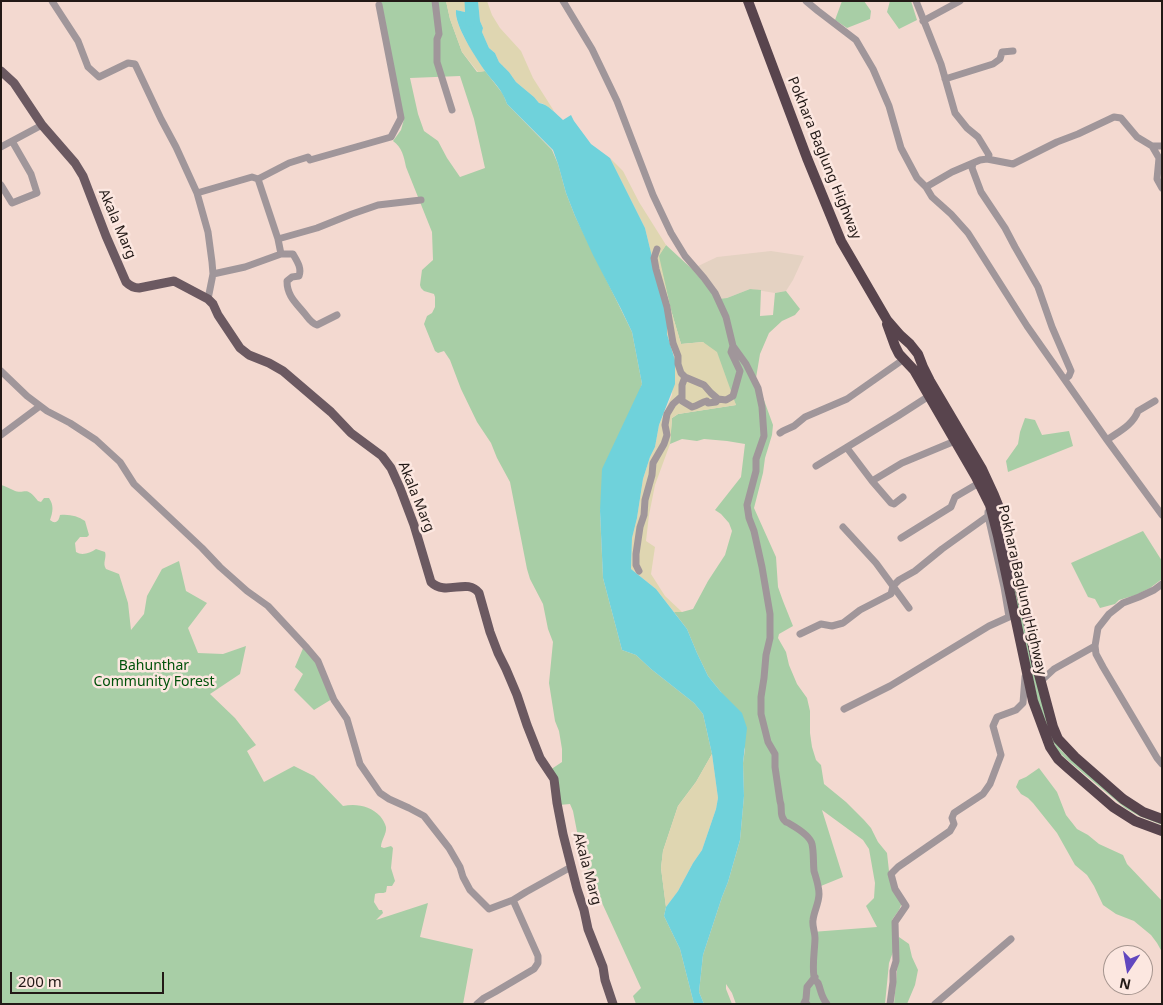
<!DOCTYPE html>
<style>
body{margin:0}
#map{position:relative;width:1163px;height:1005px;overflow:hidden;background:#f3d9d0;font-family:"Noto Sans",sans-serif}
canvas{display:block}
.frame{position:absolute;inset:0;border:2px solid #221916;pointer-events:none}
.north{position:absolute;left:1103px;top:945px;width:50px;height:50px;box-sizing:border-box;background:#fce7e0;border:1px solid #a5958f;border-radius:50%;rotate:192deg;font-size:14px;font-weight:700;line-height:20px;text-align:center;color:#221916}
.north::after{content:'';display:block;margin:auto;width:18px;height:22px;background:#6147bf;clip-path:polygon(50% 0,100% 100%,50% 72%,0 100%)}
.scale{position:absolute;left:10px;top:972px;width:154px;height:22px;box-sizing:border-box;border:2px solid #221916;border-top:0;padding-left:6px;font-size:15px;line-height:18px;white-space:nowrap;color:#221916;-webkit-text-stroke:4px #fce7e0;paint-order:stroke}
</style>
<div id="map">
<canvas width="1163" height="1005"></canvas>
<div class="frame"></div>
<div class="north">N</div>
<div class="scale">200 m</div>
</div>
<script>
const context = document.querySelector('canvas').getContext('2d');
context.lineJoin = 'round';
function fill(path, color) { context.fillStyle = color; context.fill(path, 'evenodd'); }
function stroke(path, color, width, dash) { context.strokeStyle = color; context.lineWidth = width; context.lineCap = dash ? 'butt' : 'round'; context.setLineDash(dash || []); context.stroke(path); }
function drawText(font, color, halo, rows, align = 'center') {
  context.font = font + ' "Noto Sans",sans-serif'; context.lineWidth = 5; context.setLineDash([]); context.textBaseline = 'middle'; context.strokeStyle = halo; context.fillStyle = color; for (const [text, x, y, turn = 0] of rows) {
    context.save(); context.translate(x, y); context.rotate((+turn || 0) * Math.PI / 180); context.textAlign = isNaN(turn) ? turn : align; if (halo) context.strokeText(text, 0, 0); context.fillText(text, 0, 0); context.restore();
  }
}
const commercial = new Path2D(`
 M771,251L804,256L793,280L786,291L775,293L750,289L727,298L717,299L692,269L717,257Z`);
const green = new Path2D(`
 M380,1H446L450,19L462,52L477,72L485,71L503,94L507,104L552,150L558,164L566,193L575,216L632,332L642,384L600,511L603,578L622,650L636,655L651,669L694,703L703,714L712,754L696,782L678,806L663,851L661,868L666,907L664,916L680,949L694,1004H636L633,996L641,988L592,881L581,852L573,811L570,804L559,805L550,770L562,762V749L559,731L555,721L549,683L553,642L548,629L543,604L530,579L527,569L510,482L497,458L491,443L477,422L461,389L450,360L444,351L438,353L435,351L424,324L427,316L432,313L435,307V297L434,294L424,291L421,288L420,285L422,270L433,260L432,232L406,167C404,157 402,147 393,141L401,130L404,119L395,78L390,48ZM460,76L474,119L485,168L460,177L447,158L438,141L424,131L418,114L410,78Z
 M842,1H864L871,11L870,19L847,28L835,20Z
 M890,1H911L917,20L899,29L887,12Z
 M666,245L692,269L718,299L727,298L750,289L761,290L760,316L773,315L775,293L786,291L800,309L795,315L782,321L769,333L760,354L756,378L773,425L772,435L765,458L763,473L754,508L776,557L778,587L783,601L793,626L779,634L778,638L786,652L789,665L797,684L807,698L810,711V733L812,747L816,760L821,765L824,784L846,802L864,820L871,828L878,842L887,853L889,871L902,903L899,910L892,920L893,952L889,963L885,1004H736L732,993L726,984V989L732,1004H704L699,992L703,955L722,897L728,882L740,840L744,796L743,763L745,749L721,692L708,676L697,653L687,629L674,612H682L693,609L708,581L725,555L732,531L729,523L721,514L715,510L741,477L745,444L727,441L704,439L697,441L682,439L670,444L672,418L678,414L736,405L703,342L681,344L671,310L658,256ZM822,810L863,840L869,849L875,883L874,898L866,906L877,927L812,932L817,896L816,888L843,877Z
 M920,370L982,475L997,507L1000,518L1013,571L1042,703L1051,733L1060,749L1067,756L1124,805L1136,812L1162,823V825L1139,816L1125,808L1066,759L1058,751L1052,740L1039,706L1000,531L991,500L979,475L919,371Z
 M1025,418L1035,420L1042,435L1069,431L1073,446L1008,472L1006,461L1018,444L1020,432Z
 M1,485C6,486 8,488 13,490C25,496 25,484 38,501L41,502L44,498H49C54,505 53,512 50,520L53,522C58,523 59,519 60,515C69,514 78,516 85,521L89,535L87,537H80L75,543L76,552C82,556 90,553 96,549L105,552C107,558 102,563 106,569L119,574L128,603L131,630L144,614L147,596L162,569L179,561L186,591L207,603L188,628L198,653L223,654L246,646L240,674L210,694L235,718L256,745L247,751L264,782L294,766L314,776L343,806C356,803 371,806 380,816C383,820 385,823 386,827C387,834 381,840 381,847L384,848L391,846L393,848L391,868L395,881L392,886H387L386,892C383,894 378,892 375,894L374,902L379,910H382L383,913L376,920L428,903L420,937L473,949L463,1004H1Z
 M1143,531L1162,561V579L1150,588L1136,595L1119,600L1115,604L1100,608L1095,599L1088,597L1071,563Z
 M304,646L320,669L332,699L314,710L294,690L303,674L295,667Z
 M1039,768L1057,792L1066,815L1077,829L1088,835L1099,844L1123,855L1127,864L1162,901V952L1157,943L1151,935L1134,921L1116,914L1103,905L1094,886L1087,875L1075,865L1057,833L1033,803L1028,798L1021,794L1016,787L1019,780L1026,777Z
 M899,937L909,944L912,957L918,970L915,985L907,1004H894L898,960Z`);
const sand = new Path2D(`
 M446,1L469,2C470,7 471,9 465,12L456,10C454,26 476,57 485,71L478,72L462,52L450,19Z
 M478,1H487L492,15L500,28L521,51L533,78L554,111L542,103H539L534,97L516,82L509,72L499,62L495,53L489,48L482,32L483,28L480,21Z
 M610,158L623,171L639,202L666,245L659,256L671,310L681,344L703,342L717,352L736,405L678,414L672,418L670,444L655,485L649,515L646,541L655,547L651,574L665,596L682,612H674L656,589L631,569L632,538L637,518L643,479L650,457L655,447L659,425L672,395L674,355L667,334V318L645,228Z
 M712,754L718,798L716,809L702,850L693,863L678,891L666,907L661,868L663,851L678,806L696,782Z`);
const water = new Path2D(`
 M468,1H478L480,21L483,28L482,32L489,48L495,53L499,62L509,72L516,82L534,97L539,103C548,104 556,114 563,120L571,115L574,121L591,144L610,158L645,228L667,318V334L675,360V384L659,425L655,447L650,457L643,479L637,518L632,538L631,569L656,589L687,629L697,653L708,676L721,692L742,713L747,728L743,763L744,796L740,840L728,882L722,897L703,955L699,992L704,1004H694L680,949L664,916L666,907L678,891L693,863L702,850L716,809L718,798L712,754L703,714L694,703L651,669L636,655L622,650L603,578L600,511L602,469L642,384L632,332L621,309L593,255L575,216L566,193L558,164L553,150L507,104C502,89 493,82 485,71C476,58 454,25 456,10L465,12L469,10L470,6Z`);
const river = new Path2D(`
 M469,1L470,22`);
const minor = new Path2D(`
 M52,1L78,41L88,67L99,77L128,63L135,64L161,119L176,147L197,193L208,232L212,262L213,274L208,299
 M435,1L439,34L437,39V62L452,110
 M563,1L592,49L617,101L653,195L671,233L685,256L704,278L715,293L726,317L733,346L746,364L758,388L762,407L764,436L756,459V471L747,505L749,518L754,531L762,567L770,614V638L766,655L764,678L761,697V714L768,742L775,754V767L780,801C783,808 779,814 784,820C787,824 786,821 790,824C797,828 810,836 812,844C814,853 813,862 814,871C816,878 819,886 819,894C819,903 814,911 813,920C812,926 815,932 815,938C815,949 811,971 815,980C816,981 817,982 818,983C821,990 821,997 827,1004
 M806,1L818,11L856,40L873,69L889,106L901,148L917,178L926,187L932,197L951,214L968,233L1027,326L1107,440L1162,515
 M916,1L941,64L955,113L967,128L978,137L989,155L987,159
 M923,21L960,1
 M945,79L993,64L1000,59L1002,52L1013,51
 M1152,146L1159,158L1157,179L1162,188
 M1,147L42,125
 M973,163L972,168L981,192L1005,228L1015,247L1038,287L1052,327L1071,371L1069,376L1065,379
 M258,179L278,239
 M1,185L12,203L37,193L31,174L12,141
 M926,187L952,172L980,160L987,159L1013,164L1057,142L1078,134L1114,117L1121,118L1137,137L1152,146H1162
 M197,193L252,177L258,179L289,163L308,157L310,160L391,137L401,118L379,5
 M657,249L654,258L656,269L667,307L673,343L678,356V364L681,373L685,377L704,385L711,393L718,399L726,400L733,396L740,371L731,352L733,346
 M281,254H293C297,261 302,268 299,276L292,277L287,281C287,296 296,303 305,314C309,319 311,323 317,325L337,315
 M213,274L245,267L281,254L278,239L317,228L352,214L378,205L421,200
 M1,371L27,396L47,411L70,423L96,440L120,462L134,484L202,548L220,567L247,591L268,606L307,648L318,661L334,700L347,719L360,764L380,793L389,799L409,808L424,816L449,848L460,867L463,877L470,890L489,909L513,900L526,892L571,867
 M682,396V401L692,407C698,406 701,402 707,401L708,403L716,402L718,399
 M780,433L783,431L794,426L805,417L847,399L904,359
 M1,435L40,406
 M1107,440C1118,432 1133,425 1138,411L1155,401
 M847,448L872,481L891,503L894,504L903,497
 M816,466L898,416L929,396
 M872,481L902,463L955,441
 M843,527L876,563L909,608
 M901,538L951,507L955,497L979,483
 M639,571L636,565V554L640,527L644,515L645,500L652,475L653,463L664,444L667,435L665,425L667,414L673,404L682,396V385L685,377
 M800,634L821,624L832,626L843,623L860,610L891,594L893,586L899,580L915,571L942,549L988,516V512
 M1095,646L1096,654L1103,667L1157,758L1162,764
 M1041,681L1054,669L1095,646L1098,628L1109,614L1123,603L1139,597L1154,590L1162,584
 M844,709L890,686L989,626L1009,617L1004,587L988,516
 M477,1004L484,998L495,992L534,969L538,963V956L513,900
 M807,1004L804,1003L806,999L807,987L815,977
 M890,1004L893,982V971L896,961L895,922L906,906L895,889L891,874L898,867L950,831L954,824L952,818L954,813L983,794L990,784L1001,755L993,726L997,717L1016,710L1023,703L1025,677
 M935,1004L1011,939`);
const major = new Path2D(`
 M1,71L14,83L42,125L75,163L83,176L106,236L126,282C130,286 133,288 139,288L174,281L208,299L213,304L218,315L240,348L249,355L269,363L283,371L331,412L351,433L382,456L391,468L400,488L414,525L431,582C446,597 467,577 479,593L490,632L498,653L506,669L517,695L527,725L540,758L554,779L557,803L563,834L577,889L584,910L588,929L603,967L605,980L613,1004`);
const highway = new Path2D(`
 M748,1L807,158L841,241L887,320L900,335L910,344L918,354L923,367L930,381L982,469L994,495L1000,510L1028,621L1037,667L1053,727L1058,739L1075,757L1123,799L1143,812L1162,819
 M887,324L895,346L899,354L914,370L976,477L990,505L998,536L1033,701L1050,747L1058,759L1068,768L1113,807L1135,821L1162,831`);
const streetNames = [
 ["Pokhara Baglung Highway",824,158,68],
 ["Akala Marg",117,224,67],
 ["Akala Marg",416,497,68],
 ["Pokhara Baglung Highway",1022,590,77],
 ["Akala Marg",587,869,75]
];
const parkNames = [
 ["Bahunthar",154,666],
 ["Community Forest",154,682]
];
fill(commercial, '#e4d2c2');
fill(green, '#a8cea6');
fill(sand, '#dfd6b1');
fill(water, '#6fd2db');
stroke(river, '#6fd2db', 9);
stroke(minor, '#a0969a', 7);
stroke(major, '#6b5961', 9);
stroke(highway, '#58444d', 10);
drawText('14px', '#221916', '#fce7e0', streetNames);
drawText('14px', '#01520a', '#fce7e0', parkNames);
</script>
